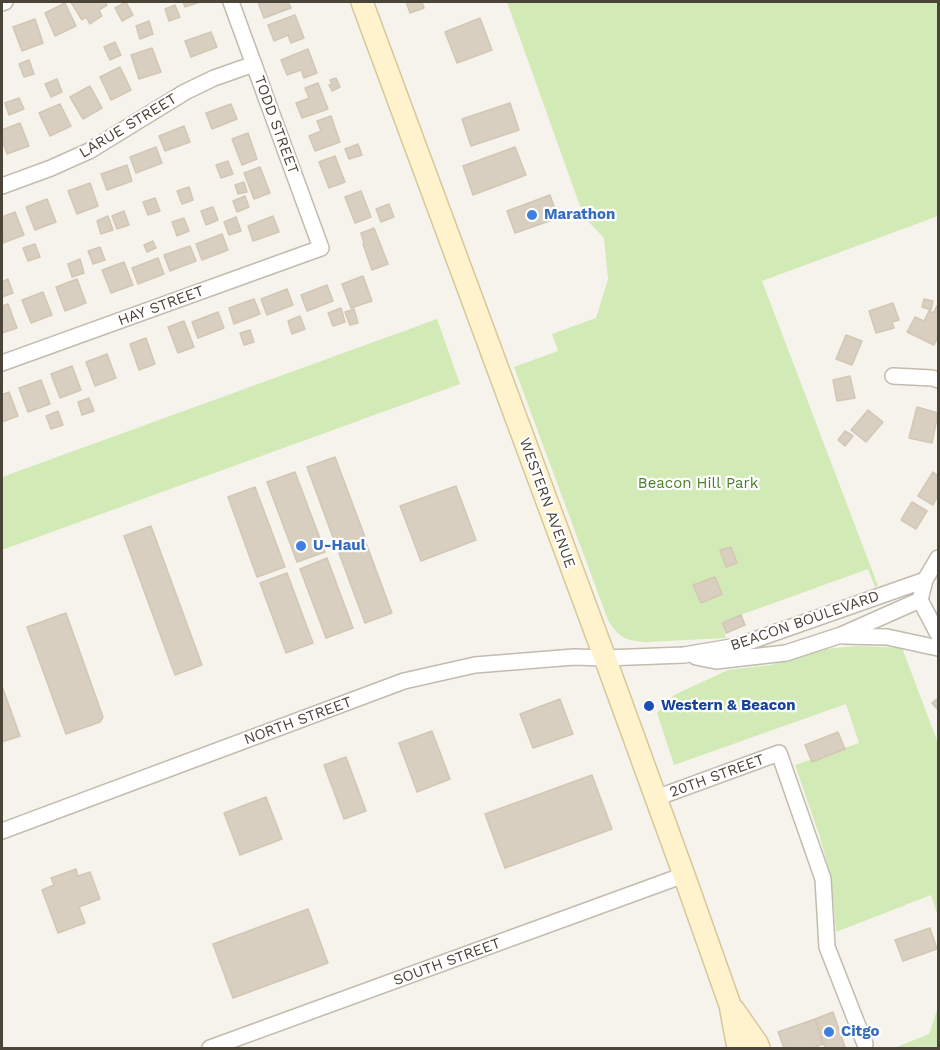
<!DOCTYPE html>
<style>
body{margin:0}
#map{position:relative;width:940px;height:1050px;overflow:hidden;background:#f6f3ec;font-family:"Work Sans",sans-serif}
canvas{display:block}
.frame{position:absolute;inset:0;border:3px solid #4b4439;pointer-events:none}
</style>
<div id="map">
<canvas width="940" height="1050"></canvas>
<div class="frame"></div>
</div>
<script>
const context = document.querySelector('canvas').getContext('2d');
context.lineJoin = 'round';
function fill(path, color) { context.fillStyle = color; context.fill(path, 'evenodd'); }
function stroke(path, color, width, dash) { context.strokeStyle = color; context.lineWidth = width; context.lineCap = dash ? 'butt' : 'round'; context.setLineDash(dash || []); context.stroke(path); }
function drawText(font, color, halo, rows, align = 'center') {
  context.font = font + ' "Work Sans",sans-serif'; context.lineWidth = 4.5; context.setLineDash([]); context.textBaseline = 'middle'; context.strokeStyle = halo; context.fillStyle = color; for (const [text, x, y, turn = 0] of rows) {
    context.save(); context.translate(x, y); context.rotate((+turn || 0) * Math.PI / 180); context.textAlign = isNaN(turn) ? turn : align; if (halo) context.strokeText(text, 0, 0); context.fillText(text, 0, 0); context.restore();
  }
}
const green = new Path2D(`
 M507,2H938V216L762,281L878,586L875,587L868,569L721,622L726,638L646,642C626,641 618,637 608,620L514,367L558,351L552,334L596,318L608,279L604,238L584,217Z
 M437,319L460,384L2,550V477Z
 M856,646L902,648L938,743V916L931,895L836,932L831,877L819,834L795,765L859,743L846,704L674,765L657,713L674,695L728,670L771,665L826,649Z
 M938,1007V1048H894L929,1034Z`);
const building = new Path2D(`
 M71,2H105L107,5L99,10L102,16L90,24L86,17L82,20Z
 M126,2L133,15L122,21L115,8Z
 M183,2H200L185,7Z
 M258,2H288L291,8L264,18Z
 M406,2H422L424,8L410,13Z
 M65,3L76,26L55,36L45,13Z
 M175,5L180,17L169,21L165,9Z
 M295,15L304,38L291,43L288,35L274,41L268,25Z
 M480,18L492,50L457,63L445,32Z
 M35,19L43,43L22,51L13,27Z
 M149,21L153,34L140,39L136,26Z
 M211,32L217,47L191,57L185,41Z
 M115,42L121,55L110,60L104,47Z
 M152,48L161,72L139,79L131,55Z
 M308,49L317,73L304,78L301,70L287,75L281,60Z
 M29,60L34,74L24,77L19,64Z
 M120,67L131,90L111,100L100,77Z
 M336,78L340,87L332,91L329,85L332,84L330,80Z
 M57,79L62,92L51,97L45,84Z
 M318,83L328,109L302,118L296,103L309,98L305,88Z
 M90,86L102,108L83,119L70,97Z
 M19,98L24,109L9,115L5,103Z
 M510,103L519,130L471,146L462,119Z
 M60,104L71,126L50,136L39,113Z
 M231,104L237,119L212,129L206,113Z
 M331,116L340,142L315,151L309,136L321,131L317,121Z
 M20,123L29,146L7,154L2,139V130Z
 M184,126L190,142L165,151L159,136Z
 M248,133L257,159L242,165L232,139Z
 M358,144L362,155L349,159L345,149Z
 M156,147L162,163L136,173L130,157Z
 M515,147L526,175L473,195L463,166Z
 M335,156L345,182L329,188L319,162Z
 M228,161L233,174L221,178L216,165Z
 M127,165L132,181L107,190L101,174Z
 M260,167L270,193L254,199L244,173Z
 M244,182L247,192L238,194L235,185Z
 M90,183L98,206L77,214L68,191Z
 M189,187L193,200L182,204L177,191Z
 M361,191L371,217L355,223L345,197Z
 M550,195L558,218L515,233L507,211Z
 M245,196L249,207L237,212L233,201Z
 M155,198L160,211L148,215L143,202Z
 M47,199L56,222L35,230L26,207Z
 M389,204L394,217L381,222L376,209Z
 M213,207L218,220L206,225L201,211Z
 M124,211L129,225L117,229L112,216Z
 M15,212L24,235L3,243L2,217Z
 M108,216L113,230L101,234L97,221Z
 M273,216L279,232L253,241L248,226Z
 M236,217L241,231L229,235L224,222Z
 M184,218L189,231L177,236L172,222Z
 M374,228L388,264L372,270L363,244L364,243L361,233Z
 M222,234L228,250L202,260L196,244Z
 M153,241L156,248L147,252L144,245Z
 M35,244L40,257L28,261L23,248Z
 M190,246L196,261L170,271L164,255Z
 M100,247L105,260L93,264L88,251Z
 M158,258L164,274L138,284L132,268Z
 M80,259L84,273L72,277L68,264Z
 M124,262L133,285L111,293L102,270Z
 M363,276L372,301L351,308L342,284Z
 M8,279L13,293L2,297V282Z
 M77,279L86,303L65,311L56,287Z
 M327,285L333,301L307,311L301,295Z
 M287,289L293,305L267,315L261,299Z
 M43,292L52,315L31,323L22,300Z
 M254,299L260,314L234,324L229,308Z
 M924,299L933,301L931,310L922,307Z
 M893,303L899,320L892,322L894,328L876,333L869,311Z
 M8,304L17,328L2,333V306Z
 M937,306H938V337L934,345L907,332L915,317L924,321L929,311L933,313Z
 M341,308L345,322L333,326L328,313Z
 M354,309L358,323L350,325L345,312Z
 M218,312L224,328L198,338L192,322Z
 M300,316L305,329L292,334L288,321Z
 M184,321L194,347L178,353L168,327Z
 M250,330L254,342L244,345L240,333Z
 M846,335L862,341L852,365L836,359Z
 M146,338L155,364L139,370L130,344Z
 M107,354L116,378L95,386L86,362Z
 M72,366L81,390L60,398L51,374Z
 M850,376L855,398L837,401L833,380Z
 M41,380L50,404L28,412L19,388Z
 M9,392L18,416L2,422V395Z
 M89,398L94,411L82,415L78,402Z
 M917,407L938,413L932,443L909,438Z
 M868,410L883,422L866,442L851,430Z
 M58,411L63,425L51,429L46,416Z
 M845,431L853,436L845,446L838,440Z
 M335,457L365,537L337,548L307,467Z
 M295,472L325,552L297,562L267,482Z
 M933,472L938,476V495L933,505L918,496Z
 M456,486L476,540L421,561L400,506Z
 M255,487L285,567L257,577L228,497Z
 M912,502L927,511L916,529L901,520Z
 M151,526L202,665L175,675L124,536Z
 M366,543L392,613L365,623L339,553Z
 M731,547L737,563L726,567L720,550Z
 M327,558L353,628L326,638L300,569Z
 M287,573L313,643L286,653L260,583Z
 M715,577L722,594L701,603L693,585Z
 M66,613L103,717L100,722L66,734L27,627Z
 M741,615L745,625L726,633L722,623Z
 M2,686L20,736L2,742Z
 M938,698V710L932,703Z
 M560,699L573,734L533,748L520,714Z
 M432,731L450,779L417,792L399,743Z
 M838,732L845,749L812,762L805,745Z
 M346,757L366,811L344,819L324,765Z
 M592,775L612,829L505,868L485,814Z
 M266,797L282,839L240,855L224,813Z
 M76,869L78,876L90,872L100,899L79,907L85,923L58,933L42,890L54,885L51,878Z
 M308,909L328,963L233,998L213,944Z
 M930,928L937,949L903,961L895,940Z
 M833,1012L845,1047L841,1048H825L815,1019Z
 M815,1019L823,1044L812,1048H784L778,1032Z`);
const minor = new Path2D(`
 M2,3L5,2
 M2,186L51,168L89,151L185,92L214,78L254,64
 M2,363L321,248L231,2
 M893,376L932,378L938,380
 M938,558L925,580L920,600L938,634
 M844,636L887,637L938,648
 M696,657L716,661L786,653L841,635L920,600
 M656,798L779,753L823,879L827,947L865,1044
 M2,831L404,681L475,665L574,657L605,658L684,655L737,646L925,580
 M210,1048L684,875`);
const secondary = new Path2D(`
 M362,2L605,658L684,875L730,1005L738,1048
 M734,1010L757,1043L759,1048`);
const markers = [
 [532,215,6,"#3f7fe0"],
 [301,546,6,"#3f7fe0"],
 [649,706,6,"#1a4fb4"],
 [829,1032,6,"#3f7fe0"]
];
const streetNames = [
 ["TODD STREET",276,125,70],
 ["LARUE STREET",128,126,-31],
 ["HAY STREET",161,306,-20],
 ["WESTERN AVENUE",547,503,70],
 ["BEACON BOULEVARD",805,621,-19],
 ["NORTH STREET",298,721,-20],
 ["20TH STREET",717,776,-20],
 ["SOUTH STREET",447,962,-20]
];
const shopNames = [
 ["Marathon",544,215],
 ["U-Haul",313,546],
 ["Citgo",841,1032]
];
const parkNames = [
 ["Beacon Hill Park",698,484]
];
const transitNames = [
 ["Western & Beacon",661,706]
];
fill(green, '#d2eab5');
fill(building, '#d8cfc1');
stroke(building, '#d3c7b4', 1.5);
stroke(minor, '#c2bbae', 18);
stroke(secondary, '#d6c79b', 24);
stroke(minor, '#fff', 15);
stroke(secondary, '#fff3cd', 21);
for (const [x, y, r, color] of markers) { const dot = new Path2D(); dot.arc(x, y, r, 0, 2 * Math.PI); context.fillStyle = color; context.fill(dot); stroke(dot, '#fff', 2); }
drawText('15px', '#4b4439', '#fff', streetNames);
drawText('bold 15px', '#366cbe', '#fff', shopNames, 'left');
drawText('15px', '#4a7f2a', '#fff', parkNames);
drawText('bold 15px', '#164399', '#fff', transitNames, 'left');
</script>
